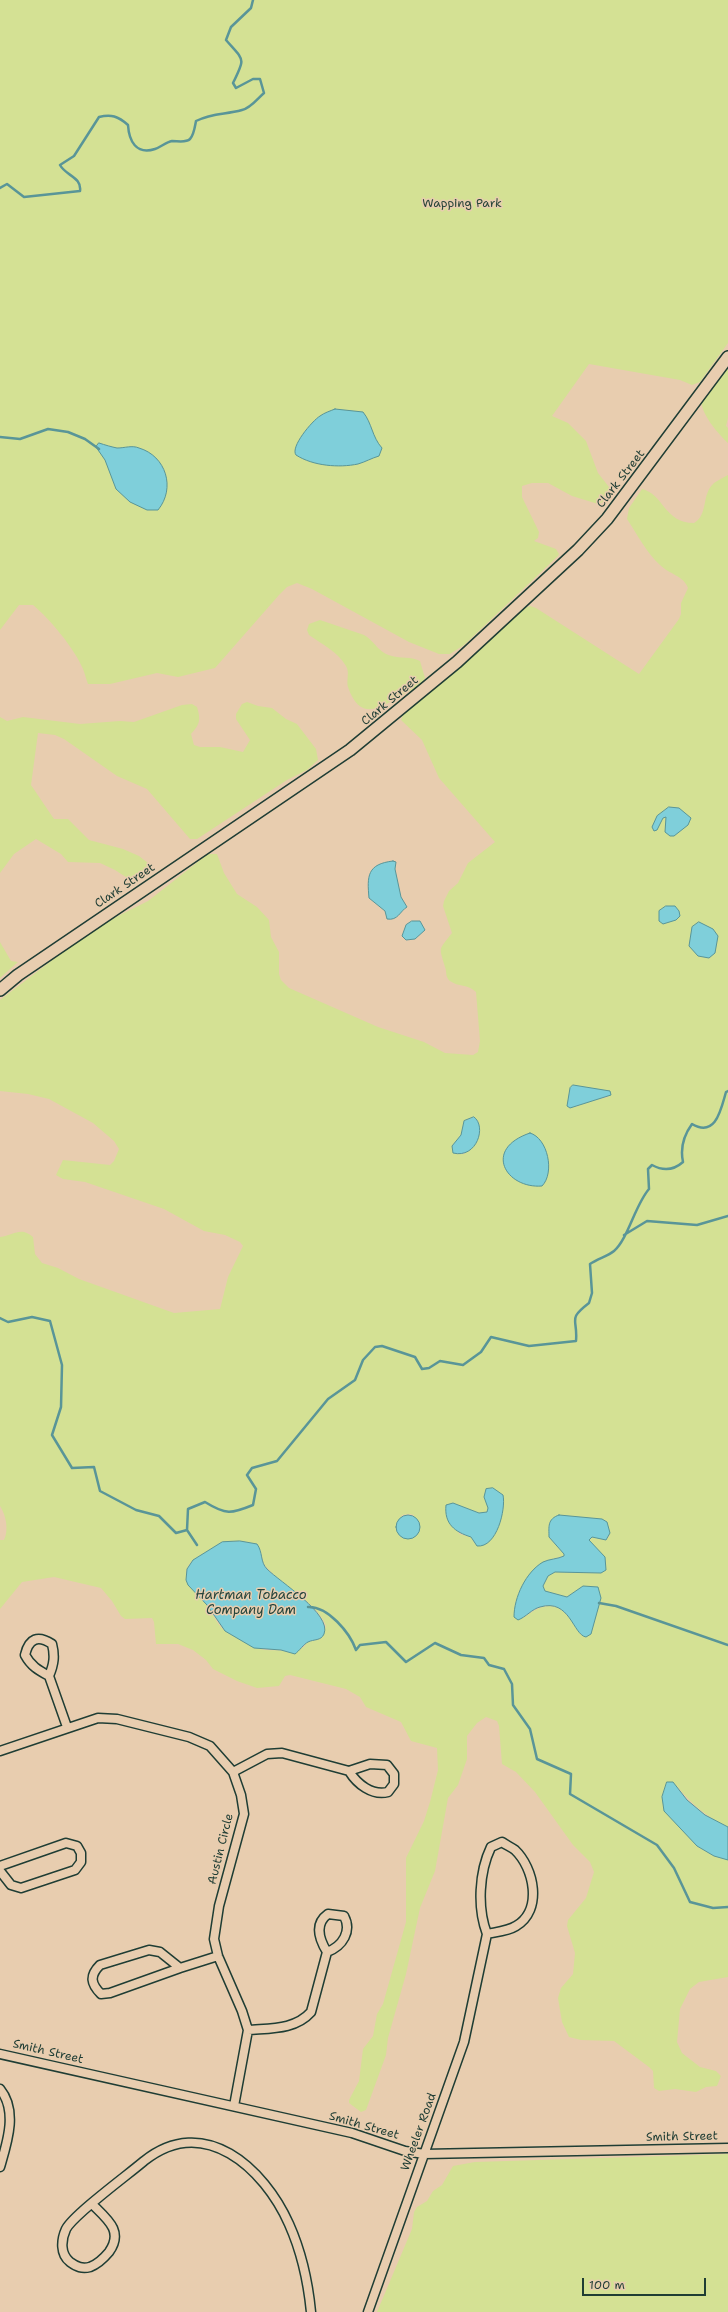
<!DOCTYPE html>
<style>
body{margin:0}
#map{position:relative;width:728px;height:2312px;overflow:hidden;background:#e8cdaf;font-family:"Shantell Sans",sans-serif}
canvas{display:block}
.scale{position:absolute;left:582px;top:2278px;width:124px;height:18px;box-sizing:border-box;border:2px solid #1f3d34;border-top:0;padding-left:5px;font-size:12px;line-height:14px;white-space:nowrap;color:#1f3d34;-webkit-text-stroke:3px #e8cdaf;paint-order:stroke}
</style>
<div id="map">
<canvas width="728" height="2312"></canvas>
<div class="scale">100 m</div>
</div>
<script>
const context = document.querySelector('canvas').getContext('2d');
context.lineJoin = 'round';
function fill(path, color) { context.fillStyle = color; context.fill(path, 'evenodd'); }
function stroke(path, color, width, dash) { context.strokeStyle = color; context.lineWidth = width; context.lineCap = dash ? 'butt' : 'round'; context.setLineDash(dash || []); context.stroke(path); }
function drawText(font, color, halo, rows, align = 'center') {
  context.font = font + ' "Shantell Sans",sans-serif'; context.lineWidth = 3; context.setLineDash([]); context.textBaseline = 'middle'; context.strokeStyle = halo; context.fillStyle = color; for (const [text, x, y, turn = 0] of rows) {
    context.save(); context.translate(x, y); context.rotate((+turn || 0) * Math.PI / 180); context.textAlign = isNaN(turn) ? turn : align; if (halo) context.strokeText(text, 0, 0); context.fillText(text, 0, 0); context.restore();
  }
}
const green = new Path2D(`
 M0,0H728V343L700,382L692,385L680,380L589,364L552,416L568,423L586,441L598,473L609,487V492L603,502L598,504L572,496L548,483H532L522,486V497L539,532L538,538L534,541L556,549L559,554L558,556L464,645L450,654H439L409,642L312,589L297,583L287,587L279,595L215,668L178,677L157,673L110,684H88C86,679 85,674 83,669C75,649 49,618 33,605H19L0,630Z
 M728,365V418L726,426L728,428V443C720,436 698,411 702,399C703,396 724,372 728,365Z
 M728,475V1827C707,1817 691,1804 677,1786L697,1846L714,1856L728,1860V1977L699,1982L690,1989L680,2009L677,2042L682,2053L700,2067L716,2071L721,2076L717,2086L706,2087L696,2092L675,2089L659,2091L654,2088L653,2071L649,2067L614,2041L581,2040L569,2037L562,2022L558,1998L561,1988L573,1974L575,1953L567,1926L568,1920L586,1898L594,1872L590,1862L573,1845L535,1792L516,1772L502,1764L499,1726L497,1721L486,1717L477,1723L467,1736V1759L458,1785L448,1798L435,1871L420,1908L406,1974L388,2038L386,2055L366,2110L361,2112L349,2103V2100L359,2081L363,2049L373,2036L377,2014L383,2004L406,1922V1858L424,1821L430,1802L438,1770L437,1748L411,1741L401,1722L366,1707L360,1697L346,1689L290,1675L285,1676L279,1686L257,1688L237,1681L213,1669L206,1660L193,1650L178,1644H156L154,1622L152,1618L125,1619L121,1616L112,1601L101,1588L54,1577L22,1582L0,1609V1540H4C9,1530 6,1515 0,1506V1237C14,1235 21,1226 33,1237L35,1254L42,1263L58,1268L79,1279L174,1313L220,1309L228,1277L243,1246L240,1242L225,1235L204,1231L164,1209L85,1182L63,1179L56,1175L63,1160L110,1165L114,1161L119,1149L114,1141L93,1123L49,1099L28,1094L0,1091V1000L76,942L116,917L148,901L208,854H217L224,873L237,894L257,907L269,920L271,937L279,952V974L281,980L289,988L378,1027L424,1042L445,1053L473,1055L478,1052L480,1041L476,992C468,984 458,987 450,981C445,977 447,972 445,967C439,946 438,951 452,933L443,906L444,901L449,891L458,883L468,863L495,842L439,778L422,740L401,720L403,715L525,608L530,606L536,608L639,674L679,619L681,614V603L688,588C684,576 669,574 660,565C646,552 637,534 627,519L629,508L642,489C664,494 664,523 694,523C709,514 701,494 714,483C718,480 723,478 728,475ZM573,1085L609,1097L588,1101L576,1107ZM474,1117L478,1121L480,1133L464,1154H456L452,1146L461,1135L464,1121ZM484,1497L497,1530L475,1544L471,1537L459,1534L453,1503L479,1513L487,1512L488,1508ZM410,1514L414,1515L401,1537L398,1530L402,1515ZM610,1536L605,1540L592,1537L589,1540L601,1573L555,1572L548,1576L543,1586L545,1591L567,1597L583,1586L581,1635C564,1607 553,1595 523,1618L545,1561L564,1556V1554L549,1537ZM240,1541L257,1544C263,1552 260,1562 268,1569C283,1585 319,1605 326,1626L320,1639L307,1642L304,1647L290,1653C281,1649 275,1651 266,1650C257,1649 236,1637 227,1632C218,1627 213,1614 207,1605C197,1592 175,1578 193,1560L222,1542Z
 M320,620L364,635C375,641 378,653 392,656C401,659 410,656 420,661L425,678C418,689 408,691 398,697C376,711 359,719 348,687C346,681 350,672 346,666C337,651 323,645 309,635L307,630L309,624Z
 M247,702L258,706L272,708L286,719L297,724L316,749L318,760L307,770L287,780L197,839H190L147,789L117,776L64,739L55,735L38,733L31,785L54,819H68L89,840L123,849L139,856L148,863V869L139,877L129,879L115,870L100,863L68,862L61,854L36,839L14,854L0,873V717L7,721L23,717L80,724L120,721L134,722L182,705L192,704L197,707C201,720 200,724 191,734L194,745L200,747H220L243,752L250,740L236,719V714L242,704Z
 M0,942L11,961L18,962L0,978Z
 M728,2154V2312H377L412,2229L414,2212L417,2207L427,2201L433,2191L442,2185L453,2166L475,2162Z`);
const water = new Path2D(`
 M335,409L363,412C372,423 372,437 382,448L379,456C372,458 365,462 358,464C339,468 313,466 296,455C290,447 312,421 320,416C324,413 330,411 335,409Z
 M99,443C105,445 112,447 117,448C125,448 132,445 139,448C166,456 176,488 158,510H147L130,502L116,489L105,460L96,447Z
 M669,807L679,808L691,818L688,825L674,836H670L665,832L666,817L663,818L657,830L654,831L652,827L657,816Z
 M393,861L396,862L395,869L401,897L407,907C400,911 398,921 387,919L385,911L369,898C367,876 367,864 393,861Z
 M666,906H675L679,911L680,916L676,920L663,924L659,921V911Z
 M412,921H420L425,930L415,939L406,940L402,936L406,925Z
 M699,922L713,929L718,936L715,953L709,958L698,956L689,946L692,927Z
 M573,1085L610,1091L611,1095L570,1108L567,1106L570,1088Z
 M474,1117C487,1126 477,1159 453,1153L452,1146L461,1135L464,1121Z
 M530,1133C548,1138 555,1173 542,1186C506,1189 482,1149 530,1133Z
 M493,1488L503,1495C506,1509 497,1548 477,1546L471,1537C455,1532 444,1524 446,1505L453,1503L479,1513L487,1512L488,1508L484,1497L486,1489Z
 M559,1515L602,1519L607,1522L610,1533L606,1540L592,1537L589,1540L605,1557L606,1570L601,1573L555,1572L548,1576L543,1586L545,1591L567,1597L583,1586L598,1587L601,1598L591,1634L586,1637C573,1635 570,1598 540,1607C532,1609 526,1617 518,1620L514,1617C514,1597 526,1572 543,1562C549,1559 558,1559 564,1556V1554L549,1537C549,1527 547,1519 559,1515Z
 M396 1527a12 12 0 1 1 24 0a12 12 0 1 1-24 0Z
 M240,1541L257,1544C263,1552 260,1562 267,1569C280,1582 332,1614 324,1634C321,1641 314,1639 308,1642C304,1644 299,1651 295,1654L281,1650L254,1648L225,1631L207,1605L188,1585L186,1580L187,1569L193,1560L222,1542Z
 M667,1782H673L687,1800L705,1815L728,1827V1860L714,1856L697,1846L664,1811L662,1797Z`);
const stream = new Path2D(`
 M0,188L7,184L24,197L80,191C82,177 66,176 60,165L74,156L99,117C111,114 118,116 128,125C129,141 136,155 155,149C161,147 166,142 172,141C178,141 186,143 190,139C194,135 195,126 196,121C214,112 225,115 242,110C251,108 257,99 264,93L260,79H253L236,88L233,83C246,57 244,61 226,40L231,27L251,8L253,0
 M0,437L20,439L48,429L68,432L85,439L99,449
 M624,1235L647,1221L697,1225L728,1216
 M0,1318L8,1322L32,1317L50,1321L62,1365L61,1407L52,1435L72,1468L94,1467L100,1491L136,1510L159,1516L176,1533L187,1530L188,1509L205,1502C226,1515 231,1514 253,1505L256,1489L247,1475L252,1468L277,1461L328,1399L355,1380L363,1360L375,1347L382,1346L415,1357L422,1369L429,1368L440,1361L463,1365L481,1352L491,1337L529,1346L576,1341C578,1318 567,1320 589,1303L592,1293L590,1264C597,1259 608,1256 614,1251C628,1239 635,1205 649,1189L648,1169L652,1165C663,1171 674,1170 683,1162C680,1148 684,1135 692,1124C716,1138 721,1109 726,1092L728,1091
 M187,1530L197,1545
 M599,1603L616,1606L728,1645
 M308,1607C328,1606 350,1633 356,1650L360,1645L386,1642L406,1662L435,1643L461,1655L484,1658L489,1665L504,1669L512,1684L513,1705L530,1729L537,1759L571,1774L570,1794L657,1845L674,1868L690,1902L713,1908L728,1907`);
const street = new Path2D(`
 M49,1676C38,1670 31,1666 25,1655C29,1638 38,1635 52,1644C55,1656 54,1664 49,1676L67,1727
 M0,1751L98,1718L117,1719L189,1737L210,1746L233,1772L241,1795L244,1814L219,1906L214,1939L218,1956L242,2011L248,2030L234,2106
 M233,1772L267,1754L282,1753L349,1771C357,1784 372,1796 388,1792L394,1784V1774L387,1765L370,1764L349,1771
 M0,1866L66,1843L77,1846L81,1853V1862L75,1870L21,1888L11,1885L0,1871
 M149,1950L160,1952L180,1968L110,1993L101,1994C91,1984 89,1976 100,1965Z
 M180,1968L218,1956
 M248,2030C270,2028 295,2030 311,2012L327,1952C343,1946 352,1931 344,1916L328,1914C314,1924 319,1939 327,1952
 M0,2054L352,2133L405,2151L424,2154L728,2148
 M0,2089C18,2111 7,2143 0,2167
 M92,2204C107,2219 124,2231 109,2252C104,2258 98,2264 90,2267C82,2269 77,2267 70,2262C60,2254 61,2240 66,2229C74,2214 129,2174 144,2161C204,2113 264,2168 289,2224C302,2253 308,2281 311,2312
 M368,2312L464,2042L487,1934C496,1932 508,1931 516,1926C543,1910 534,1868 515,1850C511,1847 506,1845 502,1842L491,1847C479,1872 477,1908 487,1934`);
const secondary = new Path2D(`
 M0,990L18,975L350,750L457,662L578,550L607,519L728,357`);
const parkNames = [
 ["Wapping Park",462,204]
];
const streetNames = [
 ["Clark Street",621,479,-52],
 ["Clark Street",390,701,-40],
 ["Clark Street",125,886,-34],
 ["Austin Circle",221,1849,-76],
 ["Smith Street",48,2052,13],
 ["Smith Street",364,2126,16],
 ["Wheeler Road",419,2132,-70],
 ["Smith Street",682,2137,-1]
];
const waterNames = [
 ["Hartman Tobacco",251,1596],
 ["Company Dam",251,1611]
];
fill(green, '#d4e194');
fill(water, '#7fcfda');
stroke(water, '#599598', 1);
stroke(stream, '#599598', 2.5);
stroke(street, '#1f3d34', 11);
stroke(secondary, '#1f3d34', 14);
stroke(street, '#e8cdaf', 8);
stroke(secondary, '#e8cdaf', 11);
drawText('12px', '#284539', '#e8cdaf', parkNames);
drawText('12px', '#1f3d34', '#e8cdaf', streetNames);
drawText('italic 13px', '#24443c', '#e8cdaf', waterNames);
</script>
